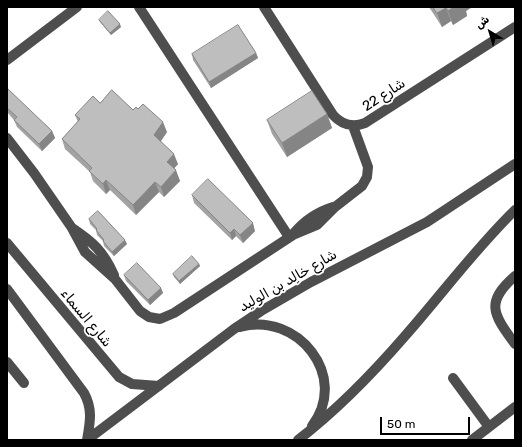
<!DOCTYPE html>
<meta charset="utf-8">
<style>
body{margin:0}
#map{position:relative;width:522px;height:447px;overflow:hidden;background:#fff;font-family:Rubik,Vazirmatn,sans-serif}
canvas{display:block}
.frame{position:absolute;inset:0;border:8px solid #000;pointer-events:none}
.north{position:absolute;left:470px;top:12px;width:40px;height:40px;-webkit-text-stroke:3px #fff;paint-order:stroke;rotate:322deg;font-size:11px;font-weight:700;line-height:16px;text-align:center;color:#000}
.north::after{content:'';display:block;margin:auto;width:14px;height:18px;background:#000;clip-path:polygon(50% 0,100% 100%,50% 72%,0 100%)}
.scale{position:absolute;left:380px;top:417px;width:90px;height:18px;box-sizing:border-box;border:2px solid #000;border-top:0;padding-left:5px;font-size:12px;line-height:14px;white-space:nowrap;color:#000;-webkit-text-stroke:3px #fff;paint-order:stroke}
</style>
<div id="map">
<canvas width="522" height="447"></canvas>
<div class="frame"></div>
<div class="north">ش</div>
<div class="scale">50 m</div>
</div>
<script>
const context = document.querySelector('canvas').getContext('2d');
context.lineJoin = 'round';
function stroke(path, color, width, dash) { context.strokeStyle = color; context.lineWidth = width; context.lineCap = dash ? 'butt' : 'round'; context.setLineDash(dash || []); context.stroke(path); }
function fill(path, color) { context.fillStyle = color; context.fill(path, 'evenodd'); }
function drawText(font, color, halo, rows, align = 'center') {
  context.font = font + ' Rubik,Vazirmatn,sans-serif'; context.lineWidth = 3.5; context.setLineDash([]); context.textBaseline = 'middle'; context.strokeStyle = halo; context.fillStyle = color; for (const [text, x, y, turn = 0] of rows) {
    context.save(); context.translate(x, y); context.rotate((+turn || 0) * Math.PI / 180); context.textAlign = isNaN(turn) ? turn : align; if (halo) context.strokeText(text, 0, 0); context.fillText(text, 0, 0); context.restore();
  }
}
const minor = new Path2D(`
 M139,7L289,237
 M264,7L333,115C342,125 352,128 365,123L515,27
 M7,60L77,7
 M7,138L34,173L72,228L85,252L115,279L140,311L149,317L160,319L174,313L293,235L317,225L335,207L362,186L367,177L368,167L353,126
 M72,228C93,242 103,251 114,275
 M294,233C305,220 317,212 333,207
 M7,243L119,377L132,384L159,386
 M515,276C484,303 494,315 515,344
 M7,289L84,393C93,409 90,423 87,440
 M240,327C297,311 350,376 312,426
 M7,362L24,383
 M453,378L489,427
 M87,440L234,329L261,311L311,282L427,222L515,164
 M298,440C337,410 373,373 405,336C442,294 475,249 515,210
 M472,440L515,407`);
const wall = new Path2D(`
 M429,7H472L466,11L467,16L453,25L451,21L442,27Z
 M99,20L121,27L111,35L100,22Z
 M256,53L258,58L211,88L193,60L192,54Z
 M7,90L52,131L55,138L42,151L17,127L14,120L7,112Z
 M100,103L133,110L167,132L161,141L178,164L174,168L180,181L164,197L159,192L136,215L110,190L106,194L93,181L90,172L65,149L62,139L78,122L75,115Z
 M327,114L332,128L287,157L272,134L267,120Z
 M192,195L255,231L243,243L236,236L232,240L194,203Z
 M89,219L127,244L114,256L104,246L103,241L97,235L96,230L90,224Z
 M199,264L200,266L180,284L174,277L173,274Z
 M124,275L161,288L163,293L150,305L126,281Z`);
const shadedWall = new Path2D(`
 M454,7H472L466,11L467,16L453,25L448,11Z
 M446,8L451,21L442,27L437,13Z
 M120,24L121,27L111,35L110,33Z
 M256,53L258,58L211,88L209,82Z
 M327,114L332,128L287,157L282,143Z
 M163,122L167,132L158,145L154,135Z
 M52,131L55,138L42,151L39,144Z
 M174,154L178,164L171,172L167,162Z
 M176,170L180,181L164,197L161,187Z
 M106,180L110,190L106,194L103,184Z
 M155,182L159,192L136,215L133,205Z
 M253,223L255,231L243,243L240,235Z
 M234,229L236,236L232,240L230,233Z
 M125,240L127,244L114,256L112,252Z
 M199,264L200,266L180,284L179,281Z
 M161,288L163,293L150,305L148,300Z`);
const building = new Path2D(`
 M433,7H454L448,11L446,8L437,13Z
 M108,11L120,24L110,33L99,20Z
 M238,25L256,53L209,82L192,54Z
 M8,89L52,131L39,144L14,120L17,117L7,108V90Z
 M112,90L133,110L136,107L138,109L143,104L163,122L154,135L174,154L167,162L176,170L161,187L155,182L133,205L106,180L103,184L89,171L92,168L62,139L80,119L75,115L93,96L100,103Z
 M312,91L327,114L282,143L267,120Z
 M208,179L253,223L240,235L234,229L230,233L192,195Z
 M98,211L125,240L112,252L103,241L104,240L96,230L97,229L89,219Z
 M192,256L199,264L179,281L173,274Z
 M137,263L161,288L148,300L124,275Z`);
const streetNames = [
 ["شارع 22",384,95,-33],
 ["شارع خالِد بن الوليد",288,281,-30],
 ["شارع السماء",86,318,50]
];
stroke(minor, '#4e4e4e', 10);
fill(wall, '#a3a3a3');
fill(shadedWall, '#858585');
fill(building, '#bebebe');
stroke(building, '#858585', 1);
drawText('14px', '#000', '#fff', streetNames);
</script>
